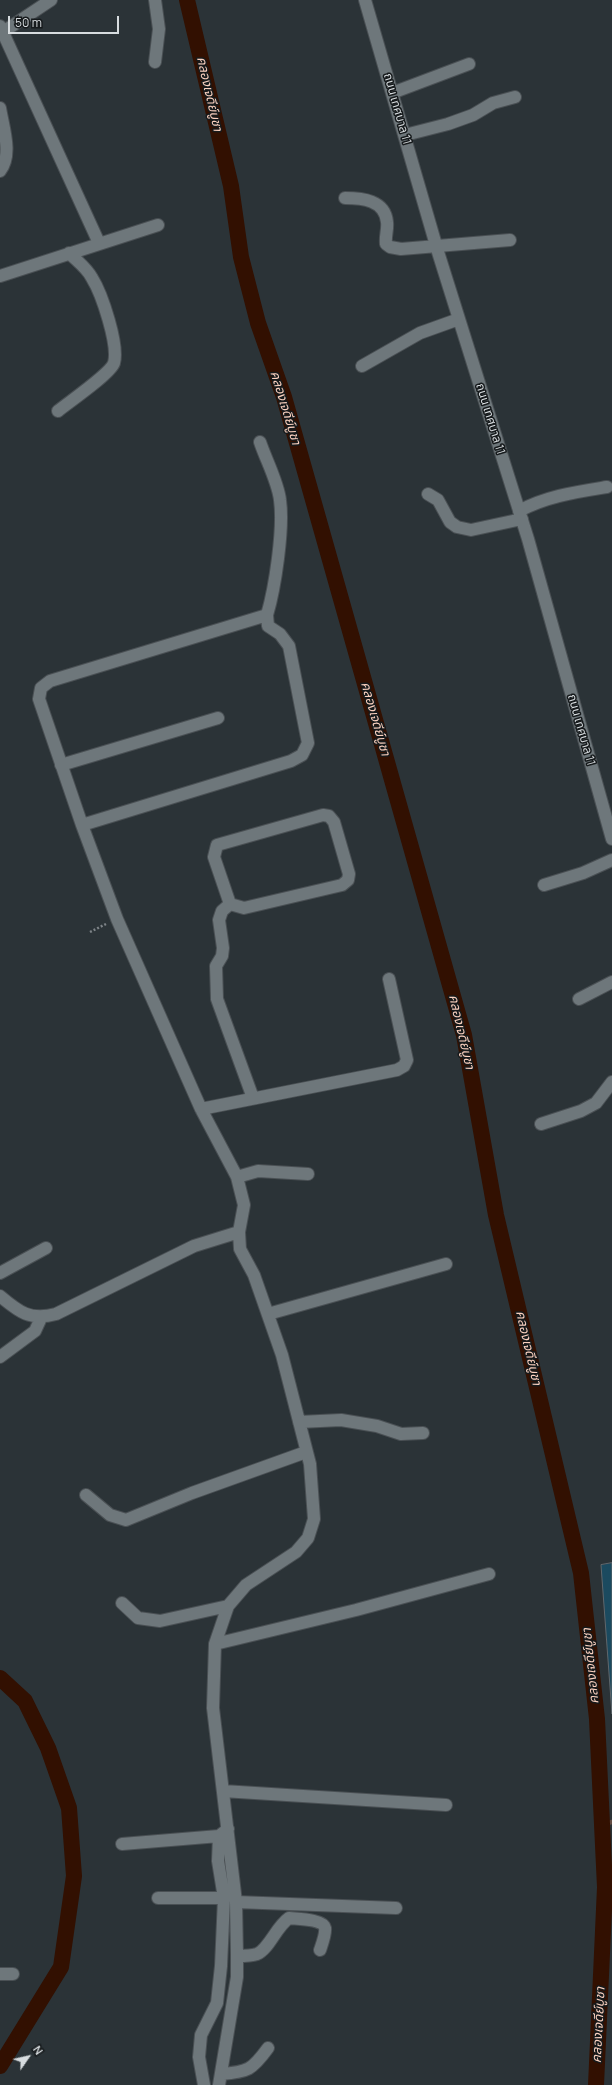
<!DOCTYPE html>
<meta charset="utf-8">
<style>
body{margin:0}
#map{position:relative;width:612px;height:2085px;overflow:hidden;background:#2b3337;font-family:Manrope,sans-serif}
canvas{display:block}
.north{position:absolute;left:8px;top:2037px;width:40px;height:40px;-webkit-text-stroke:3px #161a1c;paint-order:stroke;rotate:56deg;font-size:11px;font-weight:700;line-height:16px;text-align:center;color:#d7dcdf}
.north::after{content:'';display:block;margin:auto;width:14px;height:18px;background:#d7dcdf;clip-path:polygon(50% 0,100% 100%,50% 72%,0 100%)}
.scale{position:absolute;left:8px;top:16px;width:111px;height:18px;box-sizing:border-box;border:2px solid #d7dcdf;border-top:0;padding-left:5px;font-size:12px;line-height:14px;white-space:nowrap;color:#d7dcdf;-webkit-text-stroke:3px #161a1c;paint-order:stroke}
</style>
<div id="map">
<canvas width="612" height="2085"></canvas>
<div class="north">N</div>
<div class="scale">50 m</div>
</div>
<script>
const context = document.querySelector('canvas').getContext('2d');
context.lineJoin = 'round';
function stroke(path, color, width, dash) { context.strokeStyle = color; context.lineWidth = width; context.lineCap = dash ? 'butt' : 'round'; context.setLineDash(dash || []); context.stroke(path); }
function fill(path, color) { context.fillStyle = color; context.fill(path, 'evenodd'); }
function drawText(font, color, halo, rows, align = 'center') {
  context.font = font + ' Manrope,"Noto Sans Thai",sans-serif'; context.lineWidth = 3; context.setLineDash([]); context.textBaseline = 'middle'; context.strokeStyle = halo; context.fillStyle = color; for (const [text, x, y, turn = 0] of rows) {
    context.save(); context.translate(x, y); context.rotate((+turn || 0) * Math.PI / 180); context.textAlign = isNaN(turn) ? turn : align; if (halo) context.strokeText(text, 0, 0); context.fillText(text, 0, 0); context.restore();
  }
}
const stream = new Path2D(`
 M602,1825L612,1822`);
const canal = new Path2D(`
 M187,0L231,186L241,257L258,323L284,397L464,1035L496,1215L581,1573L597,1719L605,1887L596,2085
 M0,1678L25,1701L48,1748L69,1808L74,1876L61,1967L0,2066`);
const building = new Path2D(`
 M612,1563V1714L601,1565Z`);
const path = new Path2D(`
 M90,932L106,924`);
const minor = new Path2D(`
 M365,0L438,252L528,539L612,839
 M0,26L99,243
 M0,34L51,0
 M155,62L159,29L155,0
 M392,93L469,64
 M0,108C3,127 13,155 0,171
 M405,135L448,124L473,115L493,103L515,97
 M345,198C362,198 385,200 387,222C388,229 385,236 386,244L390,247L401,249L510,240
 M0,276L158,225
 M362,366L420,333L459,319
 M58,411C69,402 110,374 114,363C119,345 102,294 92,278C87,268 77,261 69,253
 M428,494L438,500L450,522L457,527L471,530L522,519
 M519,511C547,496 576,492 607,487
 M61,765L218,718
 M82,825L291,761L302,755L308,743L289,646L280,634L268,626L267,615
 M544,885L583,873L612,860
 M230,904L214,857L217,845L323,815L329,816L334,822L349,874L348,880L342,885L244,908L230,904L222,911L219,920L223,948L222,956L216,966L217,999L253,1098
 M579,999L612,982
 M201,1109L397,1070L404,1066L407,1060L389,979
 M541,1124L581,1111L596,1103L612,1082
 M237,1177L258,1171L308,1174
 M239,1232L244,1205L237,1177L201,1109L117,919L82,825L39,699L41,688L50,681L267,615C275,588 284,529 280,500C278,482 266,460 260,442
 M0,1273L46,1248
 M0,1296C19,1312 30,1321 56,1314L194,1246L239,1232L240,1249L254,1275L282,1355L310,1464L314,1519L308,1538L296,1552L246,1585L228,1606L215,1644L213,1708L236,1902L237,1956V1977L219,2085
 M268,1314L446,1264
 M0,1357L35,1331L41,1318
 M299,1422L341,1420L377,1426L401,1434L423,1433
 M86,1495L110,1515L126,1520L192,1493L306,1452
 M122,1603L138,1618L160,1621L228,1606
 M215,1644L356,1610L489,1574
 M223,1791L446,1805
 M122,1844L219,1836
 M158,1898H224
 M236,1902L396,1908
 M237,1956C243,1956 251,1956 257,1954C269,1949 276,1927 289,1918C297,1919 323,1919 325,1928C326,1934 322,1944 320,1950
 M0,1974H13
 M221,2074C248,2072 252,2070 268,2048
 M204,2085L199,2057L201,2035L217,2003L221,1966L224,1898L218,1861L219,1836L228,1829`);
const streetNames = [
 ["ถนน เทศบาล 11",397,109,74],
 ["ถนน เทศบาล 11",490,419,73],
 ["ถนน เทศบาล 11",581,730,74]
];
const waterNames = [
 ["คลองเจดีย์บูชา",209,94,77],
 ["คลองเจดีย์บูชา",285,408,73],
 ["คลองเจดีย์บูชา",375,719,74],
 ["คลองเจดีย์บูชา",461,1032,77],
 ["คลองเจดีย์บูชา",528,1348,77],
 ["คลองเจดีย์บูชา",591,1666,-96],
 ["คลองเจดีย์บูชา",599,2025,-87]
];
stroke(stream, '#644d44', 4.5);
stroke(canal, '#321001', 16);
fill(building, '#1b4a5f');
stroke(building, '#60686d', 1);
stroke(minor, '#4a5054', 14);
stroke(path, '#7e8488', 2.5, [2, 2]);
stroke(minor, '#6e777b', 12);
drawText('12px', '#d7dcdf', '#161a1c', streetNames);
drawText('italic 13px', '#fbd1bf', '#161a1c', waterNames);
</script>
